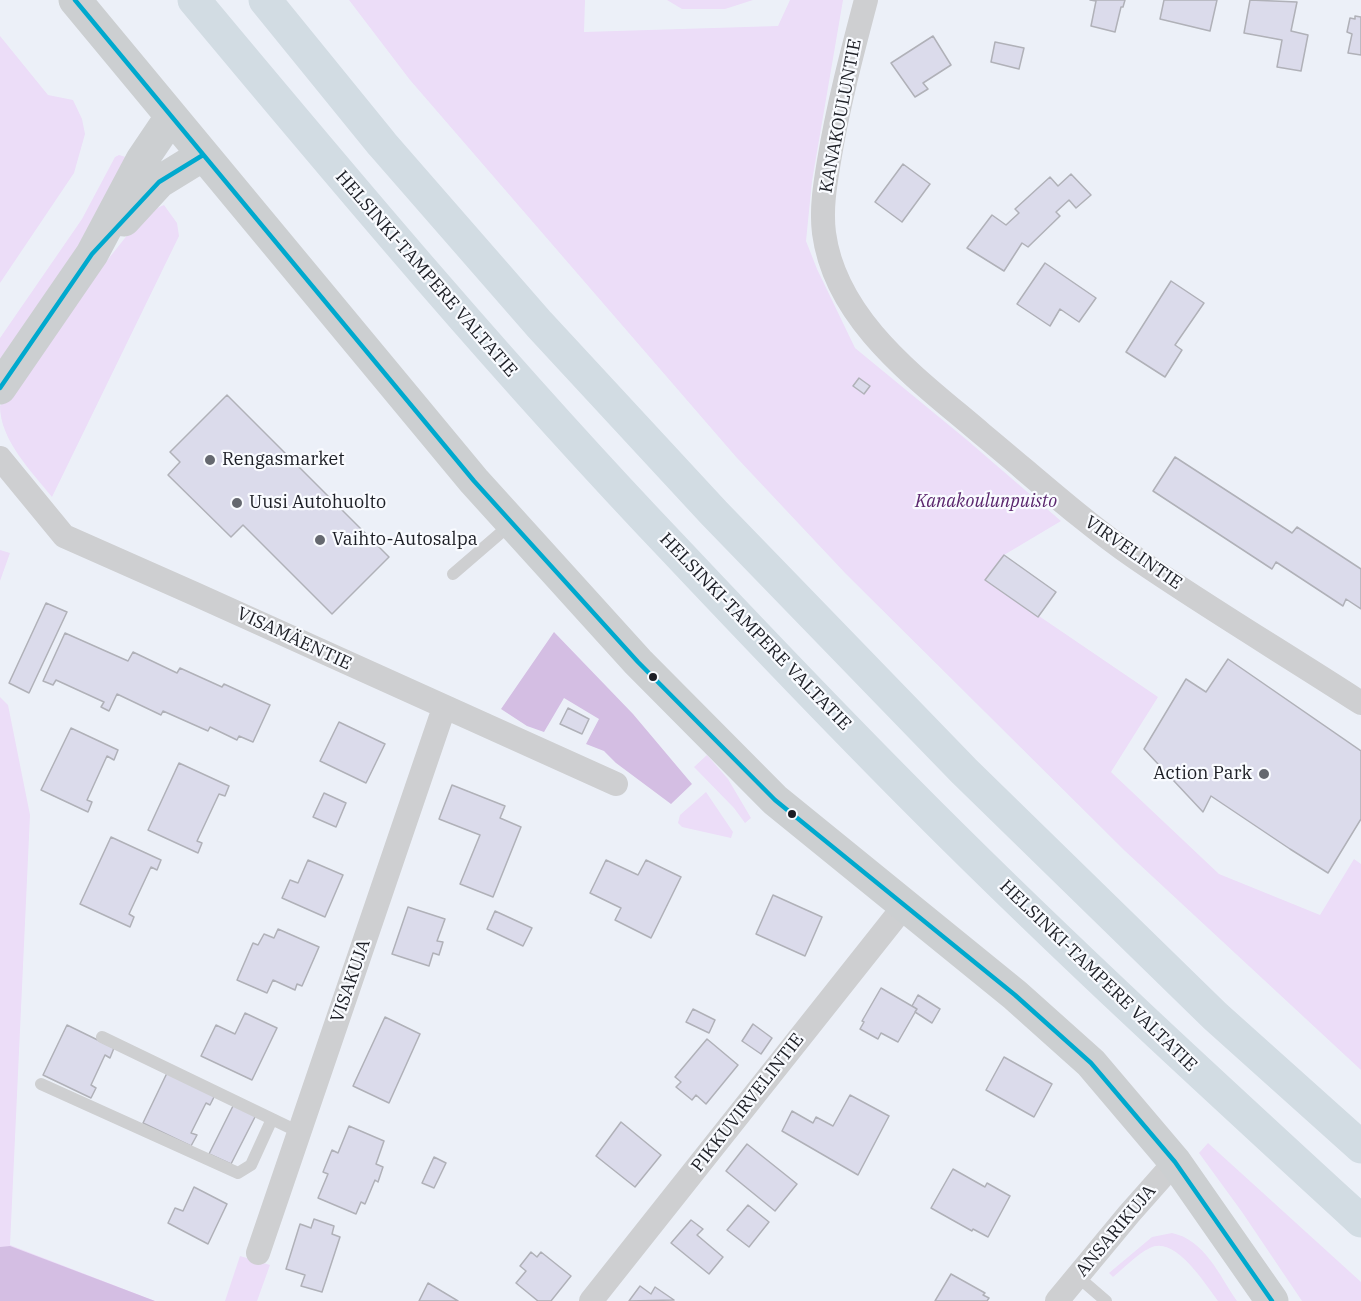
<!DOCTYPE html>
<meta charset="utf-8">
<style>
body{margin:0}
canvas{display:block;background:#ecf0f8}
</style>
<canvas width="1361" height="1301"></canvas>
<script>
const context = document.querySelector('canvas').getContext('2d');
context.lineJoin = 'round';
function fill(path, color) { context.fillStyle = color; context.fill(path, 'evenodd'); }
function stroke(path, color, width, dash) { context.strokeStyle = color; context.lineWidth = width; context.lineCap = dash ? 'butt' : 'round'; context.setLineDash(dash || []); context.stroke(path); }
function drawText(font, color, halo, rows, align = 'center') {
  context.font = font + ' "IBM Plex Serif",serif'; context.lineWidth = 4.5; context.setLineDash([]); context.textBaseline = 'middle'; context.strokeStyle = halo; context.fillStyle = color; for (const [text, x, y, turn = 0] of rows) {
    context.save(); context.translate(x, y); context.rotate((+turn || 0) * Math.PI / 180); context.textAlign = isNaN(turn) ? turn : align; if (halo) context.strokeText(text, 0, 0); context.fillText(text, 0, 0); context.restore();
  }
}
const green = new Path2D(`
 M349,0H585L584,32L778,26L790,0H843L812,181L806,241L817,269L855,348L967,440L1061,521L1004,555L986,580L1158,697L1111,772L1219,874L1320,915L1354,859L1361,864V1070L1125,851L846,574L737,458L410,80Z
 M667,0H753L725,9H682Z
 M0,36L48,95L73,100L82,119L85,134L74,173L0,283Z
 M119,155L129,158L132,162L0,370V338L82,219L115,157Z
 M164,205L177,223L179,236L52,497C32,472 0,440 0,406L55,326L144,214Z
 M0,550L10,553L0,581Z
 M0,697L8,705L30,815L10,1245L155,1301H0Z
 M707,755L728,779L751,818L745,823L734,808L694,767Z
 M706,792L733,832L731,838L682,827L678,823L680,815Z
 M1208,1143L1361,1282V1301H1302L1242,1212L1199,1153Z
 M1172,1233C1205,1240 1219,1275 1237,1301H1218C1205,1284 1175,1235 1150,1248C1137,1254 1124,1268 1113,1277L1109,1273L1152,1237Z
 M240,1256L270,1265L257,1301H225Z`);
const forest = new Path2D(`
 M554,632L633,714L692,784L671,804L616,763L604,751L586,744L599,719L564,698L544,732L527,726L501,709Z
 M10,1246L155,1301H0V1247Z`);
const building = new Path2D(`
 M1090,0H1125L1123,7H1121L1115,32L1091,26L1096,1Z
 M1164,0H1217L1210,31L1160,19Z
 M1250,0L1297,2L1291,31L1308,35L1301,71L1277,67L1282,40L1244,33Z
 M1355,16L1361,17V55L1348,53L1352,34L1347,32L1350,18L1355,19Z
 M933,36L951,65L923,83L928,89L915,97L891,63Z
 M995,42L1024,48L1019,69L991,62Z
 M903,164L930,184L902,222L875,202Z
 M1071,174L1091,195L1076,208L1069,200L1056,212L1060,216L1028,247L1022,243L1004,271L967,248L992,215L1006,225L1019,213L1015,209L1050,177L1058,186Z
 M1045,263L1096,298L1079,322L1060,309L1050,326L1017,304Z
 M1171,281L1204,303L1175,345L1182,350L1165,377L1126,352Z
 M859,378L870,386L864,394L853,386Z
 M227,395L389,557L332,614L243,525L231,537L168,475L180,462L170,452Z
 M1175,457L1292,533L1297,527L1361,569V609L1346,599L1343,606L1276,562L1272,569L1153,491Z
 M1004,555L1056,592L1038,617L985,580Z
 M46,603L67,612L29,693L9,683Z
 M65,633L128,661L133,652L177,673L180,668L222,687L224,684L270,705L253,742L239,736L237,740L210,727L208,731L163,711L161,715L117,694L109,711L101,707L104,702L56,680L53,685L43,681Z
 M1228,659L1361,751V819L1328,873L1290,849L1211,796L1203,812L1144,749L1186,679L1206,692Z
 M568,708L589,719L582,734L560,724Z
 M339,722L385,744L366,783L320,761Z
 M71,728L118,750L114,760L107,756L87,800L92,802L88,812L41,790Z
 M179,763L229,786L225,796L219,794L197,841L202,843L198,853L148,830Z
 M452,785L505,806L500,818L521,827L493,897L460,884L480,835L439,819Z
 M324,793L346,803L336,827L313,817Z
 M111,837L161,860L157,870L151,867L129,914L134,917L130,927L80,904Z
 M308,860L343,875L325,917L282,898L290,880L298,883Z
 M606,860L638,875L646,860L681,877L651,938L615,920L621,908L590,893Z
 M773,895L822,917L805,956L756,934Z
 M408,907L445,919L437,941L443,942L439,955L433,953L429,966L392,954Z
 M495,911L532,928L523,946L487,929Z
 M278,929L319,947L302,986L297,984L295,990L273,980L267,993L237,980L253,943L258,945L264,934L274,938Z
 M881,988L917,1009L898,1042L881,1033L878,1039L860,1029L864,1022L862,1021Z
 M918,995L940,1009L932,1023L915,1012L917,1009L912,1006Z
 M693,1009L715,1020L709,1033L686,1022Z
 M245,1013L277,1028L252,1080L201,1056L216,1025L235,1034Z
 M385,1017L420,1034L389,1103L353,1086Z
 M753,1024L772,1038L761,1054L742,1041Z
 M67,1025L114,1048L110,1058L105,1055L91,1085L96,1088L91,1098L43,1075Z
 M707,1039L738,1065L706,1104L696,1095L692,1100L676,1087L681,1082L675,1077Z
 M1004,1057L1052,1084L1034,1117L986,1090Z
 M167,1073L215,1095L210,1105L206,1103L191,1133L197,1135L191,1146L143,1123Z
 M850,1095L889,1116L858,1175L782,1131L792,1111L813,1123L816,1117L833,1126Z
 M234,1104L256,1115L231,1164L209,1154Z
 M621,1122L661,1155L635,1187L596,1156Z
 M349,1126L384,1141L376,1164L383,1167L378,1182L375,1180L365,1204L361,1202L356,1214L318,1198L328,1174L323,1172L332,1150L338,1153Z
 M747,1144L797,1184L775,1211L726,1171Z
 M434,1157L446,1163L434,1188L422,1183Z
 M953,1169L985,1187L987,1183L1010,1196L988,1237L973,1229L972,1231L931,1208Z
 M194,1187L227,1204L208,1244L168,1223L175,1208L183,1211Z
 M748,1205L769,1222L749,1247L727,1230Z
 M314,1219L334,1226L332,1234L340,1237L322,1292L301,1286L305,1275L286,1269L300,1224L311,1228Z
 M691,1220L703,1229L697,1235L723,1257L709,1274L671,1243Z
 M531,1252L537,1257L541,1252L571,1276L551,1301H538L516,1283L526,1271L520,1266Z
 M951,1274L985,1293L983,1295L989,1298L987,1301H935Z
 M428,1283L458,1301H419Z
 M640,1286L651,1294L655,1287L674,1300L629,1301Z`);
const lane = new Path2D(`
 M453,574L511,524
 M102,1037L299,1132
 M41,1084L238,1173L251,1165L272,1119
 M1077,1276L1106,1301`);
const street = new Path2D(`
 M866,0C852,53 838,106 829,161C825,185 821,209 824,233C836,322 919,380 982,434C1033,476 1082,521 1137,559C1210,609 1287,655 1361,703
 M0,458L64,536L195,594L616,784
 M258,1253L444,708
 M591,1301L905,905
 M1057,1301L1129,1214L1175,1162`);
const secondary = new Path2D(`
 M75,0L474,481L638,662L775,800L1015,995L1091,1063L1175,1162L1272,1301
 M124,220L159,182L203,155
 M0,388L92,254L142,160L171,117`);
const highway = new Path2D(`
 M194,0C350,187 507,374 675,550C758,638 843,727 929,813C1069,953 1215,1087 1361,1221
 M265,0L382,144L539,324L714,513L964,771L1215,1016L1361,1147`);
const bus1 = new Path2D(`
 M75,0L474,481L638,662L775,800L1015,995L1091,1063L1175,1162L1272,1301
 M0,388L92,254L159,182L203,155`);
const markers = [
 [210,460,6,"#65686f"],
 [237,503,6,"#65686f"],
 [320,540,6,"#65686f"],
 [653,677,5,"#1c1e25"],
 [1264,774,6,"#65686f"],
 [792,814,5,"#1c1e25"]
];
const streetNames = [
 ["KANAKOULUNTIE",841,116,-79],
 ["HELSINKI-TAMPERE VALTATIE",426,274,49],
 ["VIRVELINTIE",1133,553,35],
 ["HELSINKI-TAMPERE VALTATIE",755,632,46],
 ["VISAMÄENTIE",294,639,25],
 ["HELSINKI-TAMPERE VALTATIE",1098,976,44],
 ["VISAKUJA",351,981,-71],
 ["PIKKUVIRVELINTIE",748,1103,-52],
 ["ANSARIKUJA",1116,1231,-50]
];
const poiNames = [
 ["Rengasmarket",222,460],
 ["Uusi Autohuolto",249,503],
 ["Vaihto-Autosalpa",332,540],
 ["Action Park",1252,774,"right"]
];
const parkNames = [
 ["Kanakoulunpuisto",986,502]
];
fill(green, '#ecddf8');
fill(forest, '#d4bee3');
fill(building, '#dbdbeb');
stroke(building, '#b0b1b8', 1.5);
stroke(lane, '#cecfd1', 12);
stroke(street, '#cecfd1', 24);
stroke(secondary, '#cccfd1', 33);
stroke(highway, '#d2dce3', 33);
stroke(bus1, '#00a9ce', 4.5);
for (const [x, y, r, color] of markers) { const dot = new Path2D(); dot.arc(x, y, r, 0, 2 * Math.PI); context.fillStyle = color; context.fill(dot); stroke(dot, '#f9fbff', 2); }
drawText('18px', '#1c1e25', '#f9fbff', streetNames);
drawText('18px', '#1c1e25', '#f9fbff', poiNames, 'left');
drawText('italic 18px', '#5a256d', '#f9fbff', parkNames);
</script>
